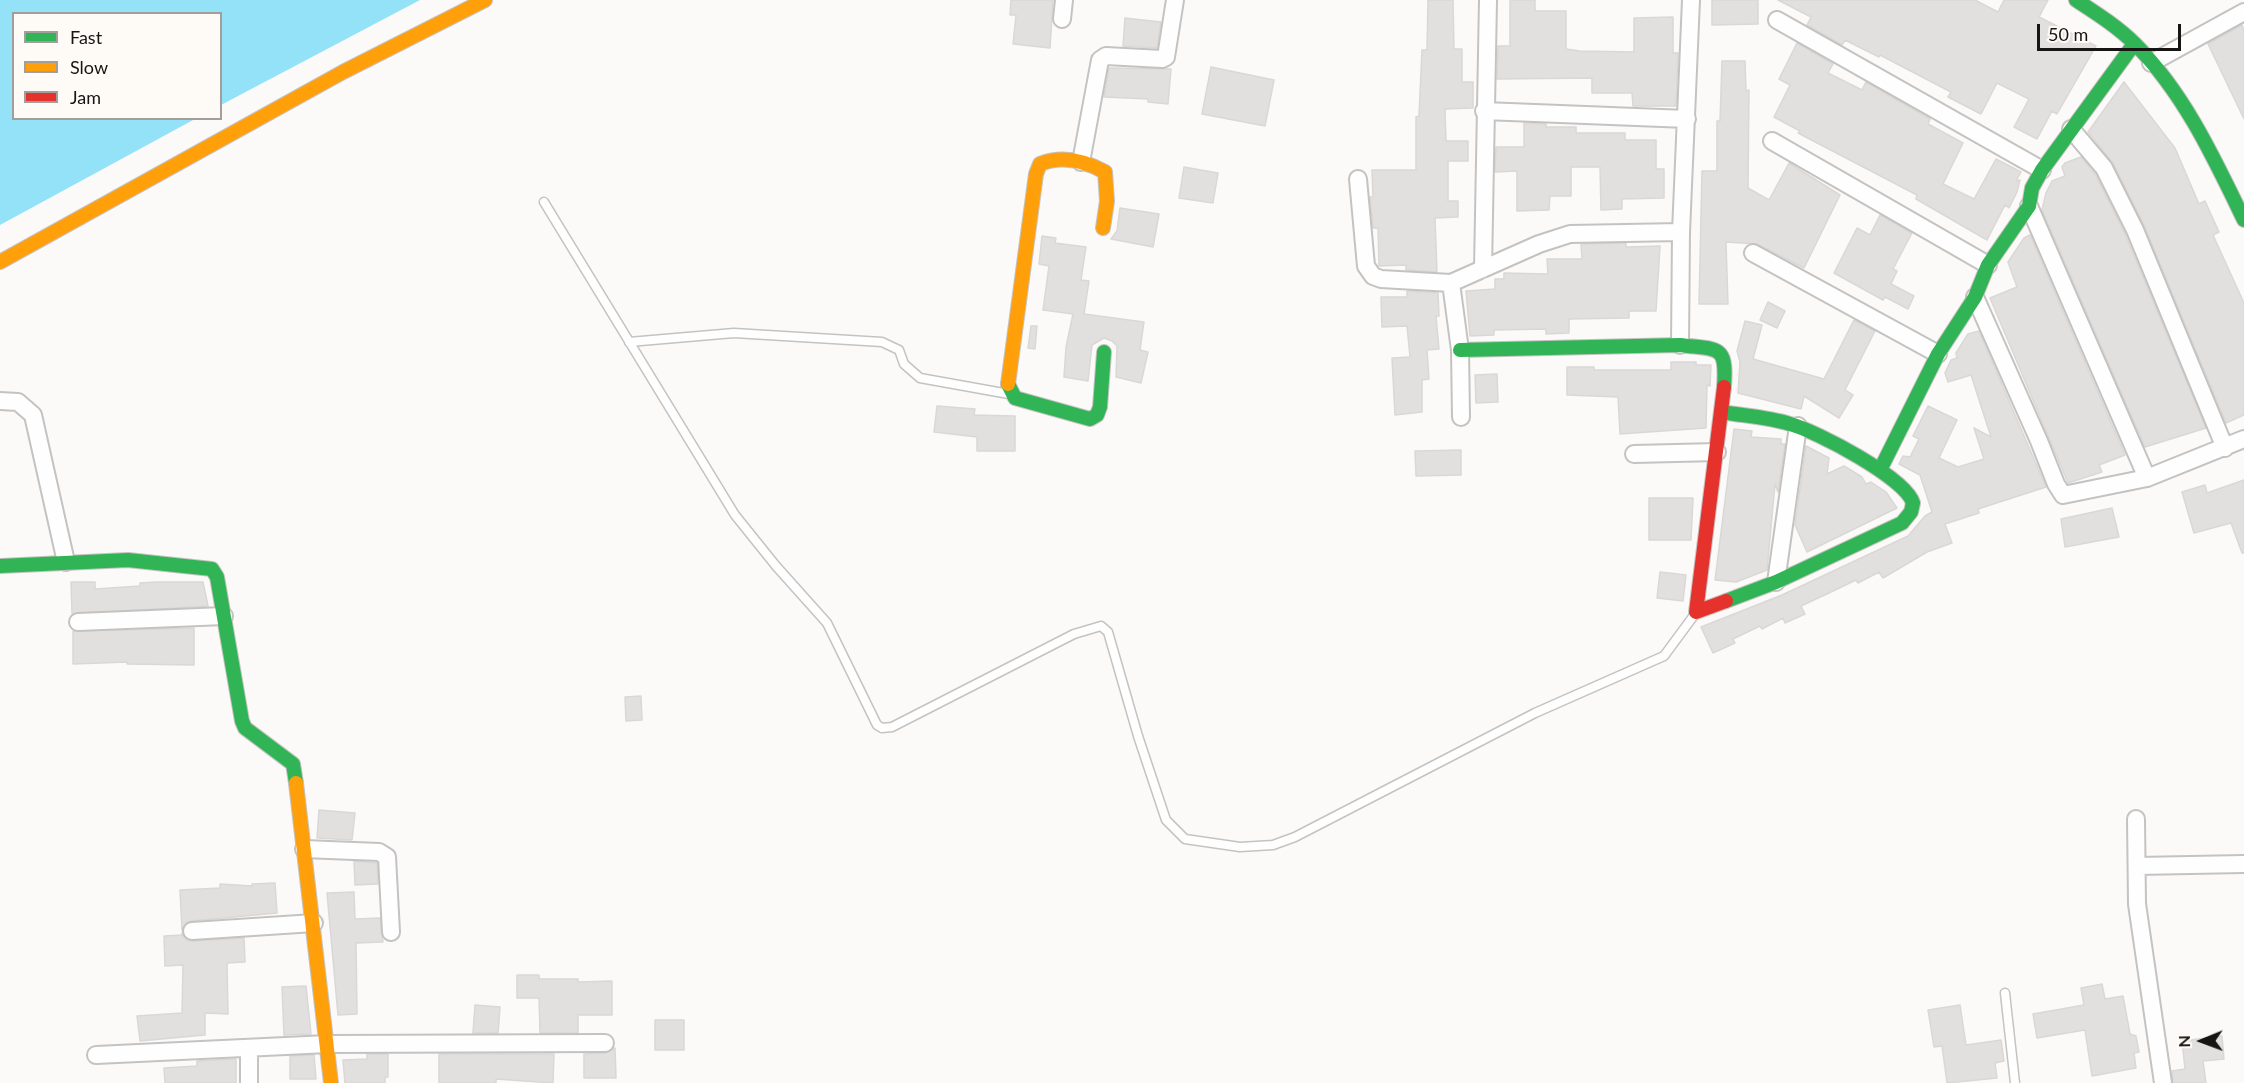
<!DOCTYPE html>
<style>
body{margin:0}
#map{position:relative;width:2244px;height:1083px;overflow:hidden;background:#fcfaf8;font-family:Lato,sans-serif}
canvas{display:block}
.legend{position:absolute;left:12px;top:12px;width:210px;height:108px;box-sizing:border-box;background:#fefaf6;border:2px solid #a19e9b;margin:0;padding:8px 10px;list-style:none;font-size:18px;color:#161513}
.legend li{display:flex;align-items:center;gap:12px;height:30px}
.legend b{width:30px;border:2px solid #a19e9b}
.north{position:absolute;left:2172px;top:1011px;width:60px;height:60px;-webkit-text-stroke:4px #fefaf6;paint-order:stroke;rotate:269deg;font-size:16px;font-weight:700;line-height:24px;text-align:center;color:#161513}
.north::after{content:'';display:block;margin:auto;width:21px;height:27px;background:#161513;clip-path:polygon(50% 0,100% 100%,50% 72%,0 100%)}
.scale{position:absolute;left:2037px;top:24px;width:144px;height:27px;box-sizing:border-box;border:3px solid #161513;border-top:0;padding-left:8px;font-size:18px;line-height:21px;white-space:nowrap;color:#161513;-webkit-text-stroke:4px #fefaf6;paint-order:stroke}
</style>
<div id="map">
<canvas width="2244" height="1083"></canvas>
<ul class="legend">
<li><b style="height:8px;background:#30b455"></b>Fast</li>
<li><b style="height:8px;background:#ff9f0a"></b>Slow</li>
<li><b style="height:8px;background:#e5322d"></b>Jam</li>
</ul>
<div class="north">N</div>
<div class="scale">50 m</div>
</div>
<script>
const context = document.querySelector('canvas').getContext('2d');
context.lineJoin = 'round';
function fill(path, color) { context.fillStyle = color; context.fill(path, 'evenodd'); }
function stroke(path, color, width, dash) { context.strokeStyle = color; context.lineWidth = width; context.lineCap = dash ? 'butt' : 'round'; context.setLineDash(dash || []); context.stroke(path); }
const water = new Path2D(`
 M0,0H420L221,105L220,14H14V118L195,119L0,225Z`);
const building = new Path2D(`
 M1011,0H1053L1050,48L1013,44L1016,15H1010Z
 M1428,0H1453L1454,49H1462V82H1473V108L1445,109L1446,141H1468V161H1448V201H1458V217L1435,218L1437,272L1406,270V265L1379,266L1378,228H1373L1370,197H1373L1372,170H1416V117L1419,116L1422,50H1427Z
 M1510,0H1535V11H1566V49L1580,51L1634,52V18L1673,17V53H1678L1676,106H1633L1632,93H1592V78L1497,79L1498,46H1510Z
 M1712,0H1758V24L1712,25Z
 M1778,0H1975L1998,12L2004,0H2048L2039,17L2096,46L2057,114L2052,111L2037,139L2014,127L2029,99L1997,83L1981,114L1948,97L1951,92L1880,55L1879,57L1845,40L1842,45L1807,25L1811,17Z
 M1125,18L1161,22L1157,48L1123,46Z
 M2242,25L2244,30V119L2208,44Z
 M1797,43L1833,64L1828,73L1862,90L1866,82L1930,119L1928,124L1963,143L1943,184L1974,199L1996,159L2021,172L2016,181L2020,180L2017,192L2009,208L2005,205L1987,240L1916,199L1917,195L1798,133L1800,131L1774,117L1790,85L1779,79Z
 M1722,61H1745L1746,91L1749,90L1748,188L1769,200L1789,163L1840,195L1804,268L1757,244L1726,242L1728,304H1699L1702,171H1717V121H1720Z
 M1211,67L1274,80L1265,126L1202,114Z
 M1109,68L1171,69L1168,104L1148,102V99L1104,97Z
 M2124,82L2175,148L2199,204L2205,201L2219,232L2213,235L2244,303V415L2226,423L2144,225L2113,163L2088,132Z
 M1524,123L1546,124V127H1576V133H1625V140H1656V169H1664V198L1622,199V209L1601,210L1600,167H1571V196H1550L1549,210L1517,211V171L1495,172L1496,147H1524Z
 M2081,157L2095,174L2125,234L2206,428L2145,447L2042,210L2046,193L2052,181L2065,176L2062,167L2065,163Z
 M1184,167L1218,173L1213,203L1179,198Z
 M1120,208L1159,214L1153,247L1111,239L1117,231Z
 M1880,215L1912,233L1893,269L1897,271L1891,284L1914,296L1908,309L1885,297L1883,300L1834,273L1857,228L1870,235Z
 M2030,235L2125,455L2099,465L2102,472L2068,483L1990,298L2017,287L2008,262L2024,238Z
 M1042,236L1056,238L1055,243L1086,247L1081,280L1089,281L1084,314L1144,322L1140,350L1148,352L1141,383L1116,377L1117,346L1112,341L1104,338L1092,345L1088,381L1064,377L1066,347L1073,314L1043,310L1049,266L1039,264Z
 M1626,243V247L1660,246L1656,311H1629V318L1569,319V333L1546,334V329L1494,330V335L1470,336L1466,291L1495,289V279H1504V273L1548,274L1547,259H1582L1581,244Z
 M1407,291L1438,293L1439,316H1436L1439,349L1427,350L1429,379L1422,380V412L1395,415L1392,358L1410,357L1407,326L1382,327L1381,297H1407Z
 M1768,302L1785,311L1777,328L1760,320Z
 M1854,320L1875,331L1845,390L1853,395L1839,418L1804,396L1801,409L1738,393L1740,362L1737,351L1745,321L1762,325L1753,359L1824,379Z
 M1031,326H1037L1035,349L1028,348Z
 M1979,331L2046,487L1978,509L1979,513L1945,524L1952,543L1927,552L1883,578L1879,572L1858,583L1856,580L1829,593L1801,606L1805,614L1785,623L1783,618L1762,629L1760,626L1733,639L1735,643L1713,653L1701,627L1782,595L1908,536L1925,516L1932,512L1920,475L1899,464L1903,456L1910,457L1919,439L1913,436L1928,406L1957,420L1939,458L1958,467L1984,459L1974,428L1991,437L1971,375L1948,382L1945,373L1951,360L1957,358L1956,353L1968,334Z
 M1671,362H1696V365H1711L1710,386L1707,385L1706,428L1620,434L1618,397L1567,395V367H1594V370H1671Z
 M1497,374L1498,402L1476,403L1475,375Z
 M937,406L975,409L974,415L1015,416V451H977V437L934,432Z
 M1734,429L1752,431L1751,437L1781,439V444H1785L1778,492L1775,484L1767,570L1736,582L1715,580Z
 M1806,446L1829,458L1827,474L1844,466L1862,477L1866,484L1871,482L1886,492L1897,508L1807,552L1795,525Z
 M1461,450V475L1416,476L1415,451Z
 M2244,480V553H2242L2231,523L2194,533L2182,492L2205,485L2207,493Z
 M1649,498H1693L1691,540H1649Z
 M2112,508L2119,537L2065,547L2061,519Z
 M1660,572L1686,575L1683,601L1657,598Z
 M71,582H95V589L140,586V583L156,582H203L208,606L72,614Z
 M194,628V665L127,664V662L73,664V631Z
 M641,696L642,720L626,721L625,697Z
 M319,810L355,813L352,840L317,838Z
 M354,861L377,863L378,884L355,885Z
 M275,883L277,913L191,921L186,923L182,930L180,890L220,888V884L252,886V884Z
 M354,892L355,919L380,918L383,942L356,943L357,1014L338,1015L327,893Z
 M182,933L187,940L192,941L244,938L245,962L227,963L228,1014L205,1013V1035L140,1041L137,1016L182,1013L183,965L165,966L164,936L182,935Z
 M517,975H539V979H578V982L612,981V1015H578V1033H540L539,998H517Z
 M2102,984L2105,999L2123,996L2130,1034L2136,1036L2139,1052L2134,1053L2136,1068L2092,1076L2085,1030L2037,1038L2033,1014L2084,1005L2081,988Z
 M306,986L311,1034L284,1035L282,987Z
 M475,1005L500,1007L498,1033H473Z
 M1960,1005L1966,1045L2001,1040L2004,1061L1995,1063L1997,1078L1947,1083L1942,1046L1934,1047L1928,1010Z
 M655,1020H684V1050H655Z
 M2222,1036L2224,1059L2203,1061L2206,1083H2173L2172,1071L2185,1069L2182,1041Z
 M615,1048L616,1078H584V1054L606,1053Z
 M367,1054H388V1077H385V1083H345L343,1060L367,1059Z
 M439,1054H554L553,1083L496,1079V1083H439Z
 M314,1055L316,1079H290V1056Z
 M236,1059V1083H165L164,1068L197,1066V1061Z`);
const lane = new Path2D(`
 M544,202L735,515L776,566L827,623L877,725L882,728L892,727L1074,634L1101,626L1108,632L1138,736L1166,820L1185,839L1240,847L1273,845L1295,837L1535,713L1664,656L1695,614
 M629,342L734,333L882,342L899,350L904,364L920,378L1009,394
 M2005,993L2015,1083`);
const street = new Path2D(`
 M1062,19L1064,0
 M1777,20L2042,170
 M2151,63L2244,12
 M1484,111L1687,119
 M2071,129L2104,168L2135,230L2225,448
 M1772,141L1988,265
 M1081,162L1100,60L1106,56L1162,59L1166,57L1175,0
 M1358,179L1366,266L1373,276L1381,279L1451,283L1539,244L1570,234L1681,232
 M2029,206L2147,478
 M1753,253L1938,354
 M1483,269L1488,0
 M1451,283L1460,350L1461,417
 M1975,297L2039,441L2056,484L2063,495L2147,478L2244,439
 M1680,345L1681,232L1691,0
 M0,401L18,402L33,415L66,562
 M1634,454L1717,452
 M1776,582L1798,426
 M78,622L224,616
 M2136,819L2137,904L2163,1083
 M304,849L379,852L387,857L391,932
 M2137,866L2244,864
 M192,931L314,923
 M249,1048V1083
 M96,1055L328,1044L605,1043`);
const fast = new Path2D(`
 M2076,0C2096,13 2118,27 2135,44C2184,93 2214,158 2244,220
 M1460,350L1680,345C1719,350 1727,344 1724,387
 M1008,384L1015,398L1090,419L1097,415L1100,407L1104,352
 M1722,412C1745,416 1768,417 1790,424C1816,431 1906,478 1913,503L1911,512L1902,523L1776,582L1726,601
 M1880,470L1938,354L1975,297L1988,265L2029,206L2032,188L2042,170L2134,44
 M0,566L128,560L212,569L217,577L242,721L245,728L293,764L296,783`);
const slow = new Path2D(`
 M0,262L343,72L485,0
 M1008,384L1036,174L1040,164C1062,155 1085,161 1105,172L1107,201L1103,228
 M296,783L331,1083`);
const jam = new Path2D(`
 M1724,387L1696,612L1726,601`);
fill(water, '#93e2f8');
fill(building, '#e2e0df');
stroke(building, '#d9d8d6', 1.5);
stroke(lane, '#c4c3c2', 11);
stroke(street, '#c4c3c2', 20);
stroke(fast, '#c4c3c2', 16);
stroke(slow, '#c4c3c2', 16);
stroke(jam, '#c4c3c2', 16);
stroke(lane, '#fffefe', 8);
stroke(street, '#fffefe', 16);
stroke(fast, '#30b455', 14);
stroke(slow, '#ff9f0a', 14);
stroke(jam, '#e5322d', 14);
</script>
